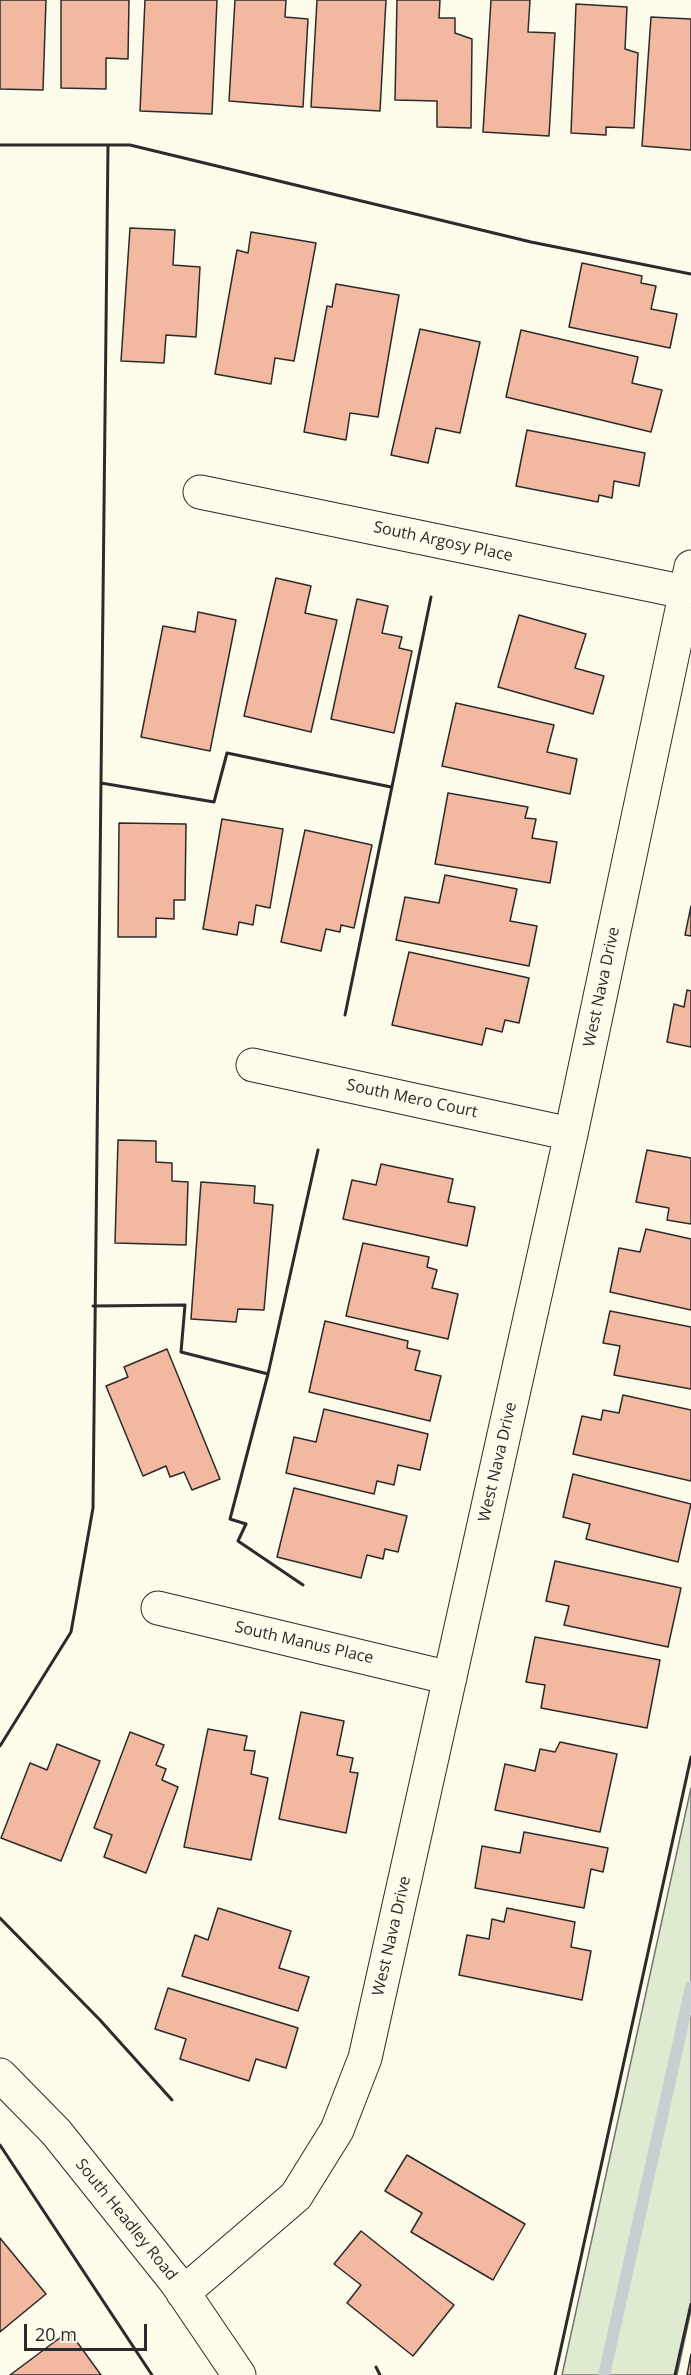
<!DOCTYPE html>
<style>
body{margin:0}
#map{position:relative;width:691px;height:2375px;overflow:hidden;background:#fdfbea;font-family:"Open Sans",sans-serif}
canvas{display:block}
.scale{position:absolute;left:24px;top:2324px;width:123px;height:27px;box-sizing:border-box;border:3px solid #2b2b2b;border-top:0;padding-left:8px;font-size:18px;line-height:21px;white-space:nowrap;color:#2b2b2b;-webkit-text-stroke:4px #fdfbea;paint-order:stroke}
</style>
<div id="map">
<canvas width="691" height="2375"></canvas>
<div class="scale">20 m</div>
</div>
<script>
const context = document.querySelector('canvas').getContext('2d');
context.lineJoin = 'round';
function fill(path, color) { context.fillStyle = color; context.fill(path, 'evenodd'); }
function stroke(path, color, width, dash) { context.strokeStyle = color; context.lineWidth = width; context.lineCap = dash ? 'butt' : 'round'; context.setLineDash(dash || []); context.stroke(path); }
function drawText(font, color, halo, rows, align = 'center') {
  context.font = font + ' "Open Sans",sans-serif'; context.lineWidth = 4.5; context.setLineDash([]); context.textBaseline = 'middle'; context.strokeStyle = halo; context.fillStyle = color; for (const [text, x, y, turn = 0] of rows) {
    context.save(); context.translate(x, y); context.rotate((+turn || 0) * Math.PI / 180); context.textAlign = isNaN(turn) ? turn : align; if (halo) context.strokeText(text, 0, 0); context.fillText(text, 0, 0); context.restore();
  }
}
const green = new Path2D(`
 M691,1788V2310L677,2375H562Z`);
const stream = new Path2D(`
 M604,2375L691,1987`);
const building = new Path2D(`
 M0,0H46L43,90L0,89Z
 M61,0H129L128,59L106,58V89L61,88Z
 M145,0H217L212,114L140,111Z
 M235,0H286L285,17L308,19L303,107L229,101Z
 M317,0H386L380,111L311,107Z
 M397,0H440L439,18H455V33L472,39L471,128L437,127V101L395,100Z
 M491,0H530L528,32L555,33L549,136L483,132Z
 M576,4L627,7L625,49L638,53L634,128L606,127V135L571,133Z
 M651,17L691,19V150L642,146Z
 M130,228L175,230L173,265L200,267L196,337L166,335L164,363L121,361Z
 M251,232L316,243L294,361L275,358L271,384L215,374L237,250L248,253Z
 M582,263L642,276L641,283L656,286L651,309L677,314L670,348L569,327Z
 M336,284L399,295L378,417L350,413L346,440L304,432L327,306L332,307Z
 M420,329L480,342L460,433L436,428L428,463L391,455Z
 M521,330L638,357L632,383L662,390L651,432L506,397Z
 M527,430L645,453L639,486L614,481L612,498L599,495L598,502L516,486Z
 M276,578L311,586L305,613L337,620L311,732L244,716Z
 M357,599L388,606L382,633L402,637L399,648L412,651L394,733L331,719Z
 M198,612L236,620L210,751L141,737L163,626L195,632Z
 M519,615L586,634L575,668L604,676L593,714L498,687Z
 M456,703L554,725L547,752L577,759L570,794L442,766Z
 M448,793L528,807L525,818L536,819L532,838L557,842L550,883L435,864Z
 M222,819L283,829L270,908L256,905L253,925L239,922L237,935L203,929Z
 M119,823L186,824L185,900H174V919L156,918V937H118Z
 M305,830L372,845L354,928L341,925L340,932L326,929L321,951L281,942Z
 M445,875L517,889L510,921L537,926L529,966L396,940L405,897L439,903Z
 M691,906V936L685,935Z
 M409,952L529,978L519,1023L505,1020L502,1032L486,1028L482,1045L392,1025Z
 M687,990L691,991V1047L667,1042L674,1004L684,1007Z
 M118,1140L156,1141V1162L172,1163V1181L188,1182L186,1245L115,1243Z
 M647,1150L691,1158V1224L667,1220L669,1208L636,1202Z
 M381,1164L453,1179L448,1202L475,1207L467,1246L343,1219L352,1180L376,1185Z
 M201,1182L255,1186L254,1203L273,1205L264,1310L238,1309L236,1322L191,1319Z
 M646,1229L691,1239V1310L610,1292L619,1248L640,1252Z
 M363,1243L429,1257L427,1267L437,1270L432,1288L458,1294L448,1339L346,1316Z
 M610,1311L691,1327V1389L614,1375L620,1346L603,1343Z
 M325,1321L408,1341L407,1348L420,1351L415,1370L441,1376L430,1421L309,1392Z
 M167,1349L220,1479L192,1490L184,1472L170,1477L166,1466L143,1476L106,1386L128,1377L124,1367Z
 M623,1395L691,1410V1481L573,1454L582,1416L601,1420L603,1410L619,1413Z
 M324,1409L428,1434L420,1470L398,1465L394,1485L377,1481L374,1494L286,1473L294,1437L316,1442Z
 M573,1474L691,1504L678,1562L586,1539L590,1524L563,1517Z
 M294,1488L407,1516L398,1552L385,1549L383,1559L367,1555L361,1578L277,1557Z
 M555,1561L681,1588L668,1647L564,1625L569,1606L546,1601Z
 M535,1637L660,1660L647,1728L541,1708L545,1685L526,1682Z
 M301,1712L344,1721L337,1755L353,1758L350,1772L358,1773L346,1833L279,1819Z
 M208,1729L247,1736L244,1750L255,1751L251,1774L268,1778L251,1860L184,1847Z
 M130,1732L164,1745L156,1765L166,1769L162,1780L178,1787L146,1873L104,1857L112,1835L94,1828Z
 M560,1742L617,1754L600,1832L495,1810L505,1764L535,1771L540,1749L555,1752Z
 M57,1744L100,1761L61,1861L1,1838L30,1763L47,1770Z
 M524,1832L608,1848L603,1872L591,1869L584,1908L475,1888L482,1846L520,1853Z
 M218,1908L291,1931L279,1968L309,1977L298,2011L182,1976L195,1935L208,1940Z
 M507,1908L575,1922L571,1947L591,1951L582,2000L459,1975L467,1935L489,1939L492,1919L504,1922Z
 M168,1988L298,2028L286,2068L256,2059L249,2081L180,2059L186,2039L155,2029Z
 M407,2155L525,2224L493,2280L411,2232L422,2213L385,2191Z
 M361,2231L454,2305L413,2356L347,2303L361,2285L334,2264Z
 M0,2238L46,2294L0,2332Z
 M69,2331L101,2375H10Z
 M691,2354V2375H687Z`);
const minor = new Path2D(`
 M200,492L685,592
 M253,1065L571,1134
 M158,1608L450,1678
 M0,2075L56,2132L176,2282L239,2375
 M183,2293L296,2196L337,2130L365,2058L571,1134L691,567`);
const wall = new Path2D(`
 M0,145H130L531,242L691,274
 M101,783L214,802L227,753L391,787
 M345,1015L431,597
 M93,1306L185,1305L181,1352L268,1374L230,1519L246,1524L238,1541L303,1585
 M268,1374L318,1150
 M0,1746L71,1632L93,1508L108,145
 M0,1918L100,2020L172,2100
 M0,2145L152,2375
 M376,2367L380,2375
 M555,2375L691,1757
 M675,2375L691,2304`);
const streetNames = [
 ["South Argosy Place",443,542,12],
 ["West Nava Drive",602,987,-78],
 ["South Mero Court",412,1099,12],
 ["West Nava Drive",498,1462,-77],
 ["South Manus Place",304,1643,13],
 ["West Nava Drive",392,1936,-77],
 ["South Headley Road",126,2220,51]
];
fill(green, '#deebd1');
stroke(green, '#74746e', 1.5);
stroke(stream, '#c7d0d0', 12);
fill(building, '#f2b8a0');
stroke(building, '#2b2b2b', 1.5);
stroke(minor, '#2b2b2b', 35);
stroke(minor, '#fdfbea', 33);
stroke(wall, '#2b2b2b', 3);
drawText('16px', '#2b2b2b', '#fdfbea', streetNames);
</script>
